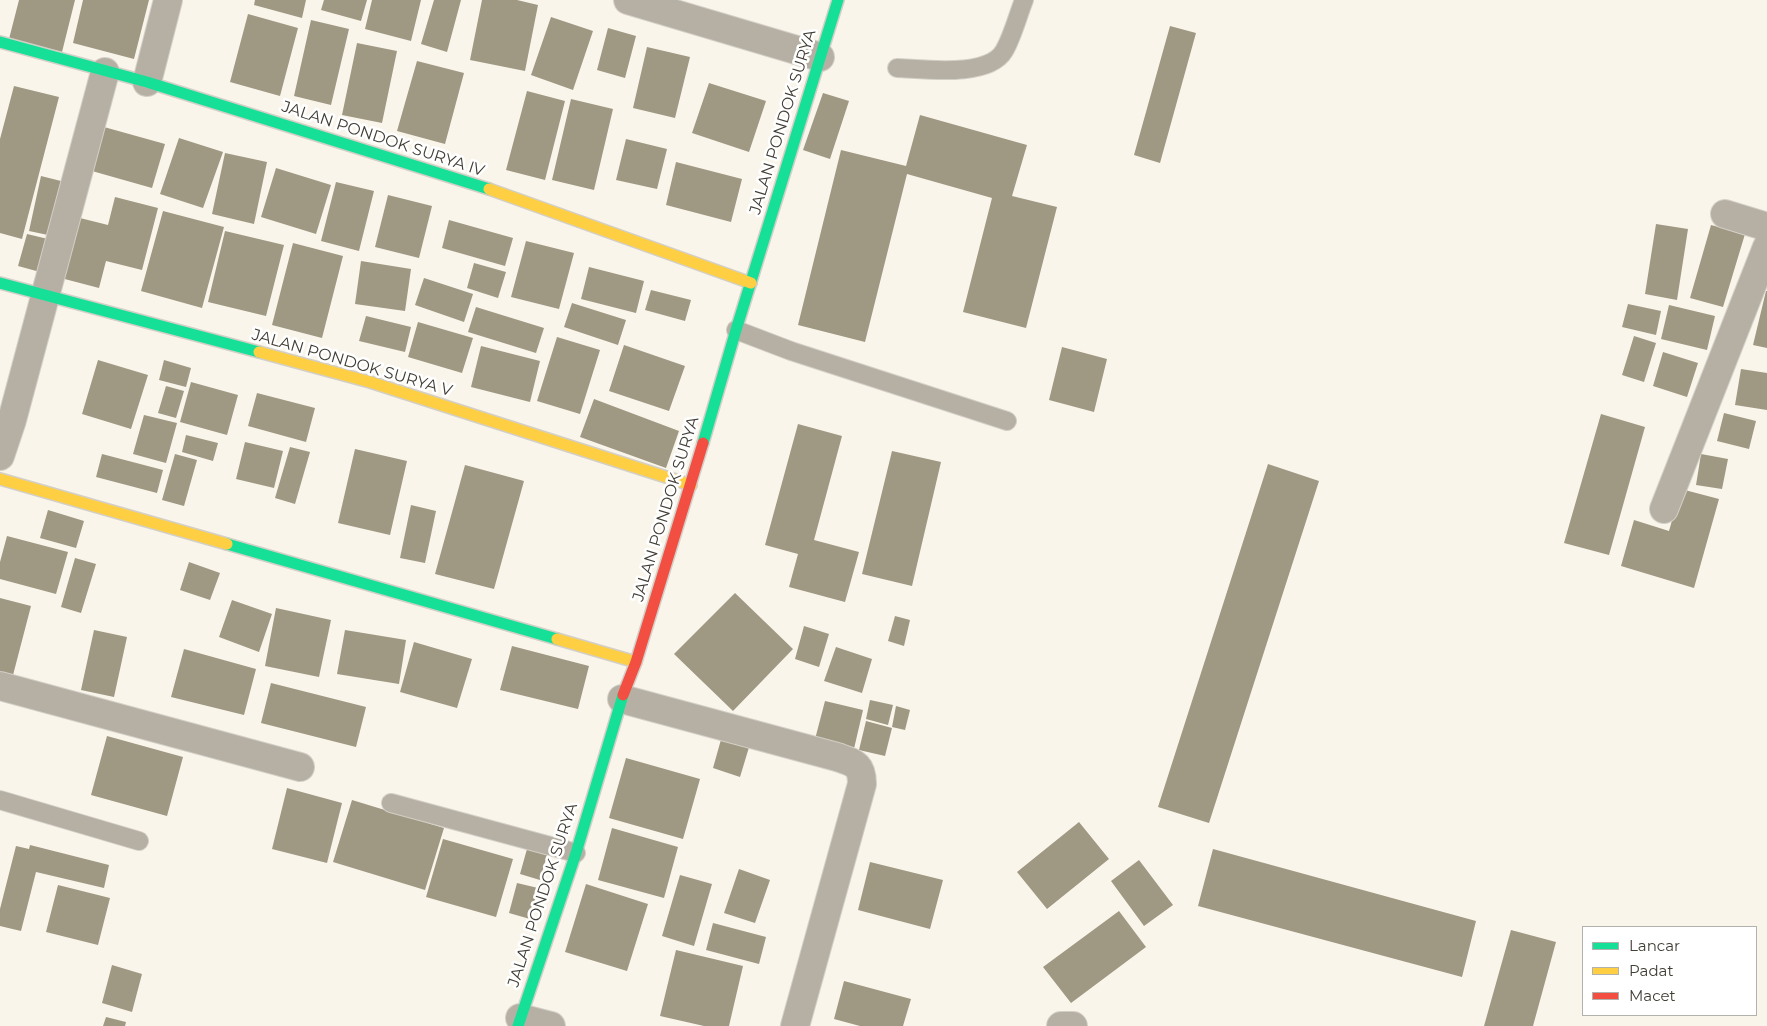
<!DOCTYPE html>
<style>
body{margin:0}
#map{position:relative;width:1767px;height:1026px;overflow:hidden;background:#f9f5eb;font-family:Montserrat,sans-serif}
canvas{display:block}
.legend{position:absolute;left:1582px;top:926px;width:175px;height:90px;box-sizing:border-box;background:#fff;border:1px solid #b3b1ae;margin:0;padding:6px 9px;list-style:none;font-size:15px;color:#403d34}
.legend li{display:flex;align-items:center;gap:10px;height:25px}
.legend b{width:25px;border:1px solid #b3b1ae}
</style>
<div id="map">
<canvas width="1767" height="1026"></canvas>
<ul class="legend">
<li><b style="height:6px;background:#16e098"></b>Lancar</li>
<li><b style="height:6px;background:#ffcf43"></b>Padat</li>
<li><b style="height:6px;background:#f24e42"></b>Macet</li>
</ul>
</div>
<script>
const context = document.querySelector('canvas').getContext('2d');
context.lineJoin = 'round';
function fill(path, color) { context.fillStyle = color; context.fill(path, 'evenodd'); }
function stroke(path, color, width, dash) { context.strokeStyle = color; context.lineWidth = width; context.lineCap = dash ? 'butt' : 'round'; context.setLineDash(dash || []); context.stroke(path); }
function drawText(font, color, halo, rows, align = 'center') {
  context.font = font + ' Montserrat,sans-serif'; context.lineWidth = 5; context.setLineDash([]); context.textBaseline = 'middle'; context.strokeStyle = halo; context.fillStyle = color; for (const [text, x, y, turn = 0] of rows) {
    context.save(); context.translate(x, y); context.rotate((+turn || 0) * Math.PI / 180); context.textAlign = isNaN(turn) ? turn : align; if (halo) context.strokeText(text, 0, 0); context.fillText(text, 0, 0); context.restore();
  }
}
const building = new Path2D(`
 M19,0H75L62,52L9,39Z
 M83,0H149L134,59L73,43Z
 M255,0H306L302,18L254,5Z
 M324,0H367L361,21L321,10Z
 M372,0H421L411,41L365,29Z
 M434,0H461L447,52L421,44Z
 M482,0H517L538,5L525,71L470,60Z
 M248,14L298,28L280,96L230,82Z
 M551,17L593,31L573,90L531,75Z
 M311,20L349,29L331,105L294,96Z
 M1170,26L1196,33L1160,163L1134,155Z
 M608,28L636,36L625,78L597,70Z
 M357,43L397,51L382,123L342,115Z
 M647,47L690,57L675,118L633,108Z
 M417,61L464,73L445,144L397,131Z
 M709,83L766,101L749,152L692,133Z
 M14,86L59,97L22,239L0,233V139Z
 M527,91L565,101L545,180L506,170Z
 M823,93L849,101L830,159L803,150Z
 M571,99L613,109L594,190L552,180Z
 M920,115L1027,145L1012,196L1057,207L1026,328L963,312L992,198L907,174L865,342L798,325L841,150L906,166Z
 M104,127L165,144L152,188L92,171Z
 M179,138L223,152L203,208L160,194Z
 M626,139L667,149L657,189L616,180Z
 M225,153L267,162L254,224L212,214Z
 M676,162L742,179L731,222L666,205Z
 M276,168L331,185L316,234L261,217Z
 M41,176L61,181L48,235L29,231Z
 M336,182L374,191L359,251L321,241Z
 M388,195L432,206L419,258L375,247Z
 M115,197L158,208L142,270L106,261L99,288L57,277L72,216L108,225Z
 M163,211L224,227L202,308L141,291Z
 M449,220L513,238L505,266L442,248Z
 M1656,224L1688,229L1677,300L1645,294Z
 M1711,225L1745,234L1723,307L1690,298Z
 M225,231L284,245L266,316L208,302Z
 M27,234L48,239L40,272L18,266Z
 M526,241L574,253L559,309L511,297Z
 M293,243L343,256L322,338L272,325Z
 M361,261L411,269L405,311L355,304Z
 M474,263L506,272L498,298L467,288Z
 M589,267L644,281L636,313L581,299Z
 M424,278L473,294L464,322L415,305Z
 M651,290L691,300L685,321L645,310Z
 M1766,291H1767V348L1753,345Z
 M572,303L626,320L618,345L564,327Z
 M1628,304L1661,311L1656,335L1622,327Z
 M1669,305L1715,316L1707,350L1661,339Z
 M476,307L544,328L536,353L468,332Z
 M366,316L411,327L405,352L359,341Z
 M418,322L473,338L462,373L408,357Z
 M1634,336L1656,343L1644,382L1622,375Z
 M557,337L600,350L580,414L537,401Z
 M624,345L685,366L669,411L609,391Z
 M481,346L540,361L530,402L471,387Z
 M1062,347L1107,359L1094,412L1049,400Z
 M1663,352L1698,363L1687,397L1653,386Z
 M98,360L148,375L131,429L82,414Z
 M164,360L191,368L186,387L159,380Z
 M1741,369L1767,373V410L1735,405Z
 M191,382L238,395L227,435L180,422Z
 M166,386L184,391L176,418L158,413Z
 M257,393L315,408L306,442L248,426Z
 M594,399L679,431L666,468L580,437Z
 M1724,413L1756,421L1749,449L1717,441Z
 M1601,414L1645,427L1609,555L1564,543Z
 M144,415L177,423L166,463L133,454Z
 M798,424L842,436L814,540L859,552L845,602L789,587L798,554L765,545Z
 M186,435L218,443L213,461L182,452Z
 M245,442L283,451L274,488L236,479Z
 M290,447L310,452L295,504L275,498Z
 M355,449L407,461L390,535L338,523Z
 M892,451L941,462L912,586L862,574Z
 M102,454L163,470L157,493L96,477Z
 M175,454L197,460L184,506L162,500Z
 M1701,454L1728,459L1722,489L1696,485Z
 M1268,464L1319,481L1209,823L1158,807Z
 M465,465L524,481L494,589L435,574Z
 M1681,489L1719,499L1694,588L1621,566L1634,520L1669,531Z
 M411,505L436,511L425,563L400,558Z
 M48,510L84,521L76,548L40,538Z
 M7,536L68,552L56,594L0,579V562Z
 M75,558L96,564L81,613L61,607Z
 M189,562L220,573L210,600L180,590Z
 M735,593L793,649L733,711L674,654Z
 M0,598L31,606L12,679L0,676Z
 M232,600L272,614L259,652L219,637Z
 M276,608L331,620L319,677L265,666Z
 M895,616L910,620L904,646L888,641Z
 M804,626L829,634L819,667L795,659Z
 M94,630L127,637L114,697L81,690Z
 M345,630L406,640L399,684L337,674Z
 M414,642L472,659L457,708L400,692Z
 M512,646L589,666L578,709L500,690Z
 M836,647L872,659L862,693L824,681Z
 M184,649L256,669L244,715L171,697Z
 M271,683L366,707L356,747L261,723Z
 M870,700L893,705L888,725L866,719Z
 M825,701L863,710L853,753L814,743Z
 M896,706L910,710L905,730L892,727Z
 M866,721L892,728L885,756L859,750Z
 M107,736L183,757L167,816L91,795Z
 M722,736L750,744L740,777L713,768Z
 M626,758L700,779L683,839L609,818Z
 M287,788L342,803L327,863L272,849Z
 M352,800L444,828L425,890L333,862Z
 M1079,822L1109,859L1047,909L1017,872Z
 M612,828L678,847L664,898L598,880Z
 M443,839L513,859L496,917L426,897Z
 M30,845L109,865L104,888L36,872L21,931L0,926V909L16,846L29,849Z
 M527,849L547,855L540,880L520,874Z
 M1213,849L1476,921L1462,977L1198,906Z
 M1139,860L1173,905L1144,926L1111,881Z
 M870,862L943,880L930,929L858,910Z
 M739,869L770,880L755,923L724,913Z
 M680,875L712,884L694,946L662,936Z
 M517,883L538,888L530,919L509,913Z
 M586,884L648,904L627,971L565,952Z
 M58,885L110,898L98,945L46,932Z
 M1119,911L1146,947L1071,1003L1043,967Z
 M713,923L766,937L759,964L706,950Z
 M1511,930L1556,942L1533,1026H1484Z
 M676,950L743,966L729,1026H704L660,1016Z
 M112,965L142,974L132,1012L102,1003Z
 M844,981L911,999L903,1026H860L834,1019Z
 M106,1017L126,1022L125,1026H103Z`);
const lane = new Path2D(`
 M897,68C924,69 988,78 1004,51C1012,38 1018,15 1024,0
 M736,330L791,351L1007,421
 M0,800L139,841
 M391,803L576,853`);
const street = new Path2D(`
 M628,0L820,57
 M147,82L168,0
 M1725,214L1767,227
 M0,456L12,420L105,72
 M1664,509L1767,247
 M0,686L300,767
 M622,699L837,757C854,763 862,764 862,784L795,1026
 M520,1018L551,1026
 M1061,1026H1073`);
const fast = new Path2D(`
 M0,42L147,82L489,189
 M0,283L259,352
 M703,443L736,330L838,0
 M227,544L557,639
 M518,1026L576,853L623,695`);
const slow = new Path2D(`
 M489,189L751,283
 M259,352L370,382L691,485
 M0,479L227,544
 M557,639L636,662`);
const jam = new Path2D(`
 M623,695L636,662L703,443`);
const streetNames = [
 ["JALAN PONDOK SURYA",783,122,-73],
 ["JALAN PONDOK SURYA IV",383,139,18],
 ["JALAN PONDOK SURYA V",352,363,16],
 ["JALAN PONDOK SURYA",666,509,-73],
 ["JALAN PONDOK SURYA",543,895,-72]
];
fill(building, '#9f9882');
stroke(lane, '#d3cfc7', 20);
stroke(street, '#d3cfc7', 30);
stroke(fast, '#d3cfc7', 14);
stroke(slow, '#d3cfc7', 14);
stroke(jam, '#d3cfc7', 14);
stroke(lane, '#b6b0a4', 18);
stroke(street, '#b6b0a4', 28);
stroke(fast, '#16e098', 11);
stroke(slow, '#ffcf43', 11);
stroke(jam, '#f24e42', 11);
drawText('16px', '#403d34', '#fff', streetNames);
</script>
